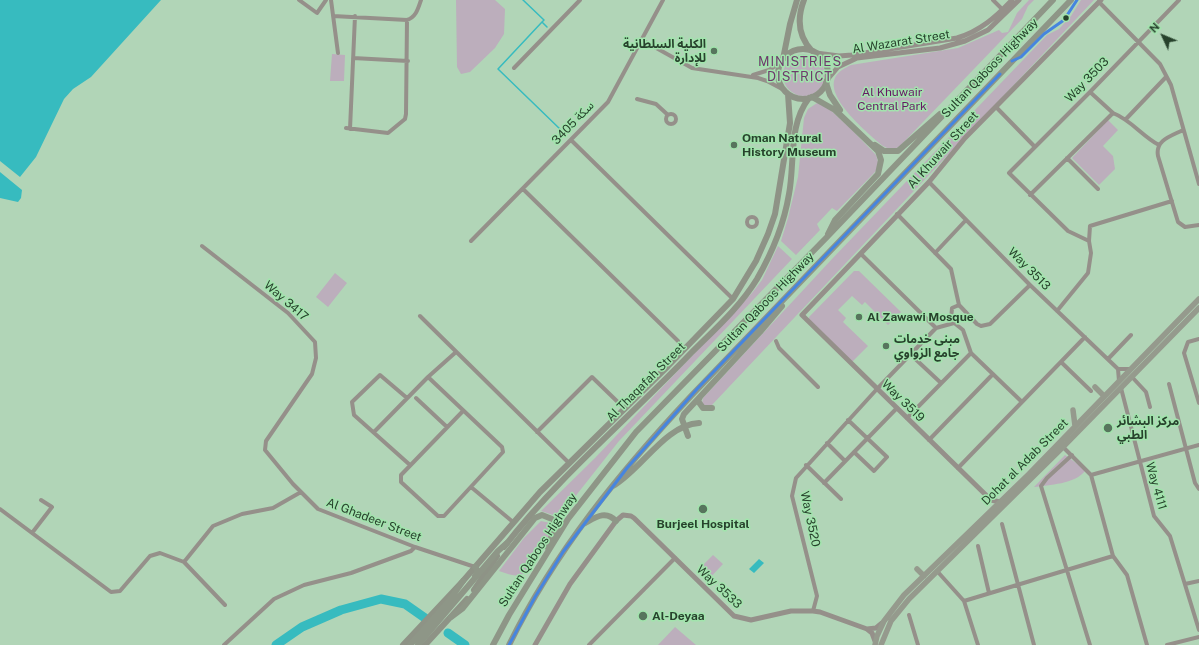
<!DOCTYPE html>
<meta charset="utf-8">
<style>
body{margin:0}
#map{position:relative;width:1199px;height:645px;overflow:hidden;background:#b1d5b7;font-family:"Public Sans",sans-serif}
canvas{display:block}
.north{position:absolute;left:1143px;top:16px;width:40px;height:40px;-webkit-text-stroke:3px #a2e4ad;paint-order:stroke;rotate:314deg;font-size:11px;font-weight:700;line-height:16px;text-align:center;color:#27422c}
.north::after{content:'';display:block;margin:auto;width:14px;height:18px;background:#27422c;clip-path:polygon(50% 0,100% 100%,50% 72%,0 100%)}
</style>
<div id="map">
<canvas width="1199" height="645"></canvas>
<div class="north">N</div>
</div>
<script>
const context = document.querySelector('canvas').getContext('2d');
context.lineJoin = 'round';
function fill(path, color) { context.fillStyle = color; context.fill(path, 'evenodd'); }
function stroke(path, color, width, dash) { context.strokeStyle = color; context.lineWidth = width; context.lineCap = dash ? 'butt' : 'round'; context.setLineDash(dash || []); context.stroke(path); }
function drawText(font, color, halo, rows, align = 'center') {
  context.font = font + ' "Public Sans","Noto Sans Arabic",sans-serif'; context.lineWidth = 3; context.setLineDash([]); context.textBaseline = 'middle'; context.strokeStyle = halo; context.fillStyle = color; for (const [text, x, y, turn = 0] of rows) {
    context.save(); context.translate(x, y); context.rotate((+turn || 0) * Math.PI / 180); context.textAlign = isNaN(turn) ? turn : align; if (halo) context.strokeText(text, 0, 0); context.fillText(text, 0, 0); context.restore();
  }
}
const green = new Path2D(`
 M456,0H495L505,9L504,34L495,48L470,72L461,74L457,67Z
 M1029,0H1034L1028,6L1022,19L899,147L891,150L883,146C869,134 823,97 836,76C840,70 845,68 851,65L958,48L999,30L1002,33L1008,32L1017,13Z
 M1081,0H1094L711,406L706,407L702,403L703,398L832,259L1047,35L1059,29L1071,16Z
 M332,54L345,55L344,81H330Z
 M783 75a21 21 0 1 1 42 0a21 21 0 1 1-42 0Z
 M817,103L825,105L851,129L876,155L879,165L875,172L837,211L832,208L817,224L820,230L796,255L781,241L788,218L798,177L804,118L808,109Z
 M1108,120L1118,130L1103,146L1113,156L1115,169L1099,185L1072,158Z
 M778,246L792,259L619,441L559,517L541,511L595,458L752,293L762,280Z
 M854,271H859L901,312L888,325L865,302L862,305L852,296L838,310L846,318L843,322L868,346L852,362L809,320V317Z
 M335,273L347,283L328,307L316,297Z
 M1065,455L1083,468L1085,471C1075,484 1049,485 1034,487Z
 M541,521L550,523L552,531L526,572C517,579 509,574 499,571L524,538Z
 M713,555L723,564L707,581L697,571Z
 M675,627L696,645H658Z`);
const water = new Path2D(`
 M0,0H161L91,77L73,89L64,99L36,157L20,177L0,161Z
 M0,172L22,190L21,198L18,202L0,198Z
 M759,559L764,563L754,573L749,569Z`);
const stream = new Path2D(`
 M523,0L544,20L542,22L547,27
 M542,22L498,69L561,130`);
const river = new Path2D(`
 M448,633L465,645
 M276,645L302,627L341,610L381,599L405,604L425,618`);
const minor = new Path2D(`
 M299,0L317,13L326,0
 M331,0L338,53
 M993,0L1004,11
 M1099,2L1160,64L1171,85L1199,184
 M333,16L407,20C416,17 418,9 421,0
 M642,40L692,68L758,78L767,81L784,90
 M353,58L408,61
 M514,68L580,0
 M753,75L769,70L781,62
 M637,99L656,104L668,115
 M996,107L1035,147
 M1113,113C1131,120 1142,136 1159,145
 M666 119a5 5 0 1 1 10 0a5 5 0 1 1-10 0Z
 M1126,119L1166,77
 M346,128L388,133L405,119L406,114L407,20
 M350,129L355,16
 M1183,130C1171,136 1155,140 1158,156L1178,222L1185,227L1199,225
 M571,140L733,299
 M1067,158L1098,189
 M929,182L1030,285L1118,369L1119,381
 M523,189L678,341
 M1030,195L1113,113L1090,92
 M897,214L951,269L959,305
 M747 222a5 5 0 1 1 10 0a5 5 0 1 1-10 0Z
 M471,241L608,102L663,0
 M1089,241L1068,231L1009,173L1090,92L1179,0
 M202,246L288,313L315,342L316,358L312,374L266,441L265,450L293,484L318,509L415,547L475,567
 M935,253L966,220
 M861,254L936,328
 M1057,311L1088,273L1091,253L1089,241L1090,226L1172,201
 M420,316L569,463
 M951,320L952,308L959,305L977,324L981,326L990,324L1030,285
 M953,322L963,330L971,353L1022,402
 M1199,339L1188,342L1184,353L1199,403
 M776,341L779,348L818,387
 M910,354L941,383
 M1108,359L1131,335
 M1061,362L1091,391
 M1118,369H1131
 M428,377L502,447L503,452L444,516H438L401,482V475L463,411
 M1132,377L1146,392L1150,407
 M1169,384L1195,483L1199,489
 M1121,388L1154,516L1170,536L1199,630
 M407,398L380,375L352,402L354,415L410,465
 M416,398L447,427
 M907,418L971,353
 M848,420L887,457L874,471L854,452
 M374,432L428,377L456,352
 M537,432L592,377L625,409
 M929,440L993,374
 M827,443L845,461
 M1063,447L1091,475L1113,556L1127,575L1147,645
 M1072,455L1047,478L1041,486L1090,645
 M806,465L841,499
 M958,468L1085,337
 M1091,475L1199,445
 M824,483L897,408
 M471,487L513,522
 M0,509L111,592L120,591L150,556L160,553L184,562L225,605
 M1002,524L1034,645
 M32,533L52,507L41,500
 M978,546L989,593
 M184,562L213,526L242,514L273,508L301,492
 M937,571L964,601L978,645
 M1185,584L1199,581
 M964,601L1113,556
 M813,611L817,596L792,496L796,478L877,389L936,328L954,323
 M909,615L918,645
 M224,645L274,599L304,585L351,573L411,551L415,547
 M589,645L675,558
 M1167,645L1199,637`);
const tertiary = new Path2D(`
 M816,53L839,56L852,55L957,38C980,31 996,17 1012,0
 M827,80L838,67L857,58L940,48L965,41L988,30L1019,0
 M1000,502L991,500L802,315L929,182L965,138L1101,0
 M867,629L876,628L882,623
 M535,645L570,584L616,521L623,515L631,516L634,518L734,616L751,620L791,611H813L820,612L867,629L872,633L875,641`);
const secondary = new Path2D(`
 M1095,387L1104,396
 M1073,410L1075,426
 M917,569L924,576
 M875,645L877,636L884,621L904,595L1029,474L1199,299
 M881,645L891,621L909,599L1063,447L1199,308`);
const primary = new Path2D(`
 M804,0C797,18 798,36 812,51
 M778 74a25 25 0 1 1 50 0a25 25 0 1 1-50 0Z
 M783,59L790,24L797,0
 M504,547C559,476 629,418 691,353C714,330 740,307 757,279C772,253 784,224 789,194C795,163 788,125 809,98
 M474,590L497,556
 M403,645L463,581L540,492L668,366L733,299L756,261L768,234L775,214L790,123L788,94
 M425,645L467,599`);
const trunk = new Path2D(`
 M826,83L830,95L840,110
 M812,97L835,110L878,151L881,160L878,174L835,220L828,234
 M875,145L884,151H898L940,114
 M700,397L698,401L703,408H712
 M688,436L682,419L684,414L760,332L782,306
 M613,486C642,469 665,425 699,423
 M585,523C596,517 606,510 616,521
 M475,567L478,571L475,576
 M451,617L463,608L535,518L542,515L552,519L556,526L547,547
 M410,645L448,602L463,581
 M418,645L498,551L507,543
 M493,645L509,615L568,519L636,432L827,237L1053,0
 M509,645C555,551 620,472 691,396L1071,0`);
const bus1 = new Path2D(`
 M1012,61L1021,57L1044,34L1064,20L1077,0
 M509,645L535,597L563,552L627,468L697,389L1000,74`);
const markers = [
 [1066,18,3.5,"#27422c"],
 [714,51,4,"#57755d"],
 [734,145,4,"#57755d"],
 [859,317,4,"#57755d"],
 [886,346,4,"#57755d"],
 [1108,428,5,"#57755d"],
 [703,509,5,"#57755d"],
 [643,616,5,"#57755d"]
];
const streetNames = [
 ["Al Wazarat Street",901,42,-9],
 ["Sultan Qaboos Highway",990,68,-46],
 ["Way 3503",1087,80,-46],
 ["سكة 3405",573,123,-46],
 ["Al Khuwair Street",943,150,-48],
 ["Way 3513",1029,269,45],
 ["Way 3417",286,301,41],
 ["Sultan Qaboos Highway",766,302,-46],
 ["Al Thaqafah Street",646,382,-45],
 ["Way 3519",903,401,44],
 ["Dohat al Adab Street",1025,462,-45],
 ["Way 4111",1156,486,74],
 ["Way 3520",810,519,78],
 ["Al Ghadeer Street",374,520,21],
 ["Sultan Qaboos Highway",538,550,-57],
 ["Way 3533",719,587,43]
];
const poiNames = [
 ["الكلية السلطانية",706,44,"right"],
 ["للإدارة",706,58,"right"],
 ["Oman Natural",742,138],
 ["History Museum",742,152],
 ["Al Zawawi Mosque",867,317],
 ["مبنى خدمات",894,339],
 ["جامع الزواوي",894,353],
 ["مركز البشائر",1117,421],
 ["الطبي",1117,435],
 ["Burjeel Hospital",703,524,"center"],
 ["Al-Deyaa",652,616]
];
const parkNames = [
 ["Al Khuwair",892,92],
 ["Central Park",892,106]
];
const neighbourhoodNames = [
 ["MINISTRIES",800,62],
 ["DISTRICT",800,77]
];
fill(green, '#bcaebc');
fill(water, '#37bbbf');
stroke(stream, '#37bbbf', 1.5);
stroke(river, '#37bbbf', 9);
stroke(minor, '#95908a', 4);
stroke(tertiary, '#95908a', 5);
stroke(secondary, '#959a8d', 5.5);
stroke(primary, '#8e9386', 6);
stroke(trunk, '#8e9687', 6);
stroke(bus1, '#4685df', 3);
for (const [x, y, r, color] of markers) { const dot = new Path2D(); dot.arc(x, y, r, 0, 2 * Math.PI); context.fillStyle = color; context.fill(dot); stroke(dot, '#a2e4ad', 1.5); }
drawText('12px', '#27422c', '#a2e4ad', streetNames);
drawText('bold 12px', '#27422c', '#a2e4ad', poiNames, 'left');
drawText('12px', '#671965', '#a2e4ad', parkNames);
context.letterSpacing = '1px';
drawText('13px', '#6e3b6c', '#a2e4ad', neighbourhoodNames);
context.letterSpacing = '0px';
</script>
